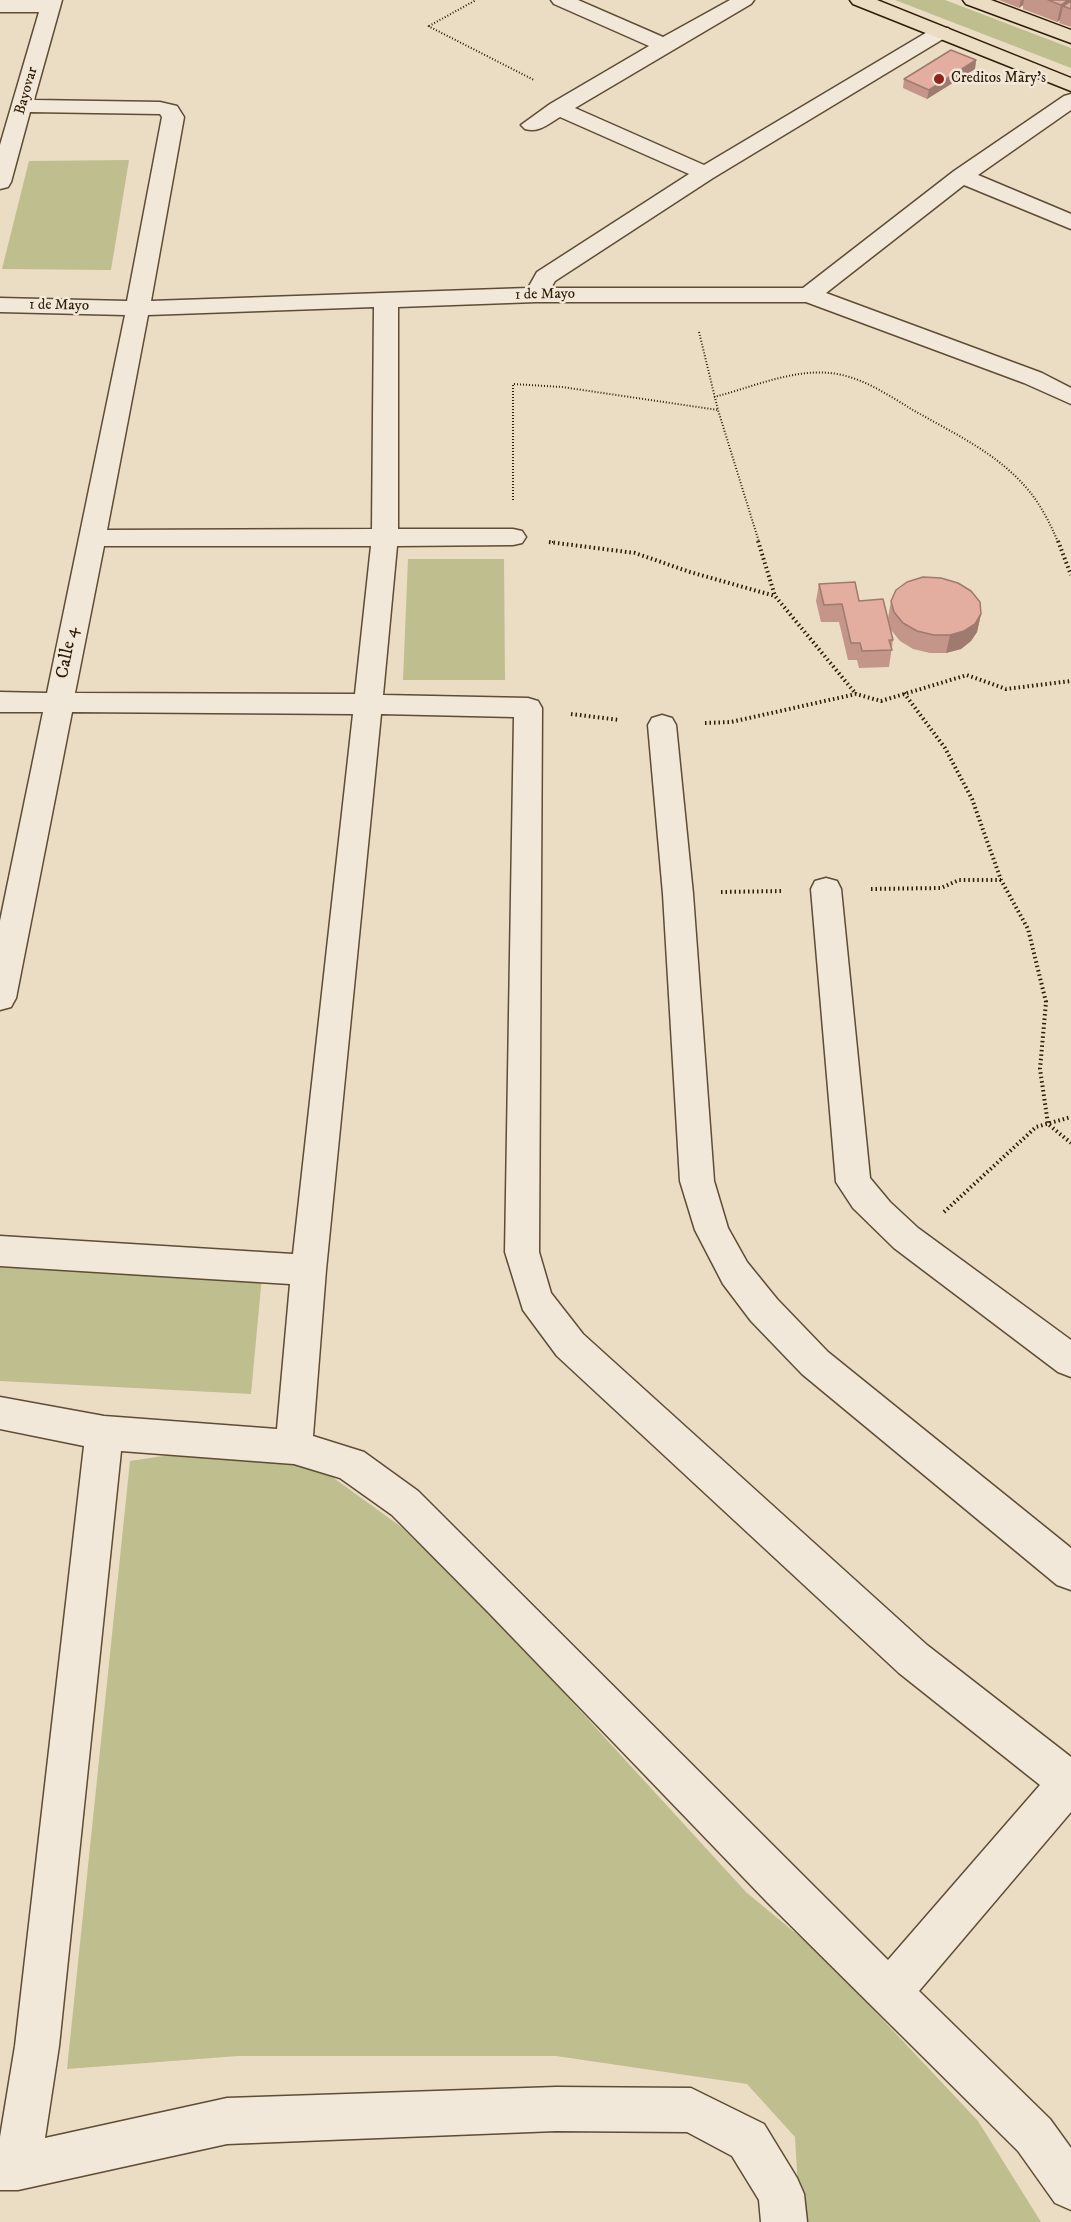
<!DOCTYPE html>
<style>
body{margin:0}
canvas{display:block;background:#ebdcc4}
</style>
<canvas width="1071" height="2222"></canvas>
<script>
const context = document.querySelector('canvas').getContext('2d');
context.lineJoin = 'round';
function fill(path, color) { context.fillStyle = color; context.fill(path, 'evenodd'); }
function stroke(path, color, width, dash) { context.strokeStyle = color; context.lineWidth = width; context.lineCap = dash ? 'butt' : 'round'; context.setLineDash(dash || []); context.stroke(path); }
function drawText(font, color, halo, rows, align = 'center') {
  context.font = font + ' "IM FELL DW Pica",serif'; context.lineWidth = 5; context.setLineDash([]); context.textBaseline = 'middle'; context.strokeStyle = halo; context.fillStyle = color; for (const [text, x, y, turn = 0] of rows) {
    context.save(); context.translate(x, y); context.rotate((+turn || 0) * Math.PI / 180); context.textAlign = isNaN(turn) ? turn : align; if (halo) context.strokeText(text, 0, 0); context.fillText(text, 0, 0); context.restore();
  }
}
const green = new Path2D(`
 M895,0H945L1071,48V68Z
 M129,160L111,270L2,269L29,161Z
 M408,559H504L505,680H403Z
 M0,1262L262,1276L251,1394L0,1381Z
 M203,1450L252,1455L324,1471L400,1526L489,1611L746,1892L823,1956L978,2121L1041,2222H800L795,2137L747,2084L556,2056H238L67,2069L130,1461Z`);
const pathFar1 = new Path2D(`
 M428,26L534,80
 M429,26L476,0
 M699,332L718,410L759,542
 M714,397C750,388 792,369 830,373C861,376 888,395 913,410C951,432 993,451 1023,484C1039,501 1049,521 1058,542
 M513,500V384L562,387L718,410
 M549,542H553`);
const path = new Path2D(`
 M758,541L775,596L856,694
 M1058,541L1071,575
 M549,542L635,553L690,572L775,596
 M904,693L945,748L972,799L1001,880L1028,929L1046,1002L1040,1069L1048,1124L1071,1143
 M571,714L620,720
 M705,723L731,722L856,694L881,701L967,675L1006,689L1071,681
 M871,889L941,888L959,880H1001
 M721,892L783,891
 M944,1212L1036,1127L1071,1117`);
const street = new Path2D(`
 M0,0H62L34,100L160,102L177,106L184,117L151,301L528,288L537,272L689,174L560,117C548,124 539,133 525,129L521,125L550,104L649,46L554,4L551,0H578L663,37L730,0H754L751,4L575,108L704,165L934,28H948L951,32L948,36L713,178L555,281L551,288H803L954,171L1064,96L1071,94V110L978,175L1071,214V229L964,185L826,293L1042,373L1071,388V404L1024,383L806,302H536L398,307V529H513L522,531L526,537L522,543L513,545L397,546L383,695L528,698L538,701L542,708L539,1252L551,1293L583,1334L927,1645L1071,1757V1812L919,1991L1050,2119L1071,2148V2210L1055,2203L1018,2151L767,1902L489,1613L392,1515L340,1478L294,1464L121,1451L59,2046L45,2138L227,2098L556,2087L691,2088L764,2124L797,2178L804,2194L807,2222H761L759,2200L732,2156L687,2132L556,2131L227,2144L18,2190H0V2137L15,2046L84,1446L0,1429V1397L104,1416L277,1429L290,1284L0,1266V1236L293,1254L353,714L72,712L16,998L11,1007L0,1010V921L43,712H0V692L47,693L125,315L0,312V298L127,301L162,117L160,114L30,112L11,182L8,187L0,189V145L39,12H0ZM374,307L372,529L107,530L148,315ZM104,546H371L355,694L75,693ZM381,714L514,717L505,1252L523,1310L557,1356L899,1673L1040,1785L888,1960L418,1491L364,1452L313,1436L326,1270Z
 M662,715L672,718L676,725L693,894L714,1181L728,1228L747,1262L777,1299L828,1352L1071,1548V1590L1057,1585L802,1374L751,1321L723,1284L695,1230L680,1181L663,894L648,725L652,718Z
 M826,878L837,881L841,889L870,1178L890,1202L918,1228L1071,1340V1377L1058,1372L894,1248L853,1208L836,1182L811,889L815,881Z`);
const primary = new Path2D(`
 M850,0H877L1071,78V91L853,4Z
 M963,0H991L1071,30V43L966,4Z`);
const wall = new Path2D(`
 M999,0H1071V27L1059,23L1060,20L1057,22L1023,9V5L1019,8Z
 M976,60L975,69L927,99L903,88L904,79Z
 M819,584L859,601L893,640L889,667L859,668L857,660H848L839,622H821L816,601Z
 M891,601L981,614L977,632L971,641L961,649L946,653H930L913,649L900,641L891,630L888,618Z`);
const shadedWall = new Path2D(`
 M1021,0H1024L1023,5L1019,8Z
 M1068,0H1071V9L1063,6L1060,20L1057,22L1061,5Z
 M976,60L975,69L927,99L929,90Z
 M981,614L977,632L971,641L961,649L946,653L950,635Z`);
const building = new Path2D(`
 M1048,0H1068L1061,5Z
 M1071,1V9L1063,6Z
 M951,50L976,60L929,90L904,79Z
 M923,577L941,578L958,583L971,591L980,602L981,614L975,624L964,631L950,635H934L917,631L903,623L894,612L891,601L896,590L907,582Z
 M855,582L859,601L883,599L893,640H889L892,650L862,651L860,643H851L842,604L824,605L819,584Z`);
const markers = [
 [939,79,6,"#8f2418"]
];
const farPoinames = [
 ["Creditos Mary's",951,79]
];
const farStreetnames = [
 ["Bayovar",27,91,-74],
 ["1 de Mayo",545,295,-1],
 ["1 de Mayo",59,306,1]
];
const streetNames = [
 ["Calle 4",68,653,-79]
];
fill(green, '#bebe8f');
stroke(street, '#5e4c34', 3);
stroke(primary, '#2f1c04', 3);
stroke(pathFar1, '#2f1c04', 2, [1, 2]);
stroke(path, '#2f1c04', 4, [1.5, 3]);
fill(street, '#f2e8d9');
fill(primary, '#ebdcc4');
fill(wall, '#c39689');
fill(shadedWall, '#9f7a6f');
fill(building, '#e3ae9f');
stroke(building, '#9f7a6f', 1.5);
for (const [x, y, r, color] of markers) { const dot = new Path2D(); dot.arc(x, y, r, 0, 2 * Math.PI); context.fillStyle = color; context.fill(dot); stroke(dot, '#f2e8d9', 2); }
drawText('15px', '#2f1c04', '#f2e8d9', farPoinames, 'left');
drawText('15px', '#2f1c04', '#f2e8d9', farStreetnames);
drawText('18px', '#2f1c04', '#f2e8d9', streetNames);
</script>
